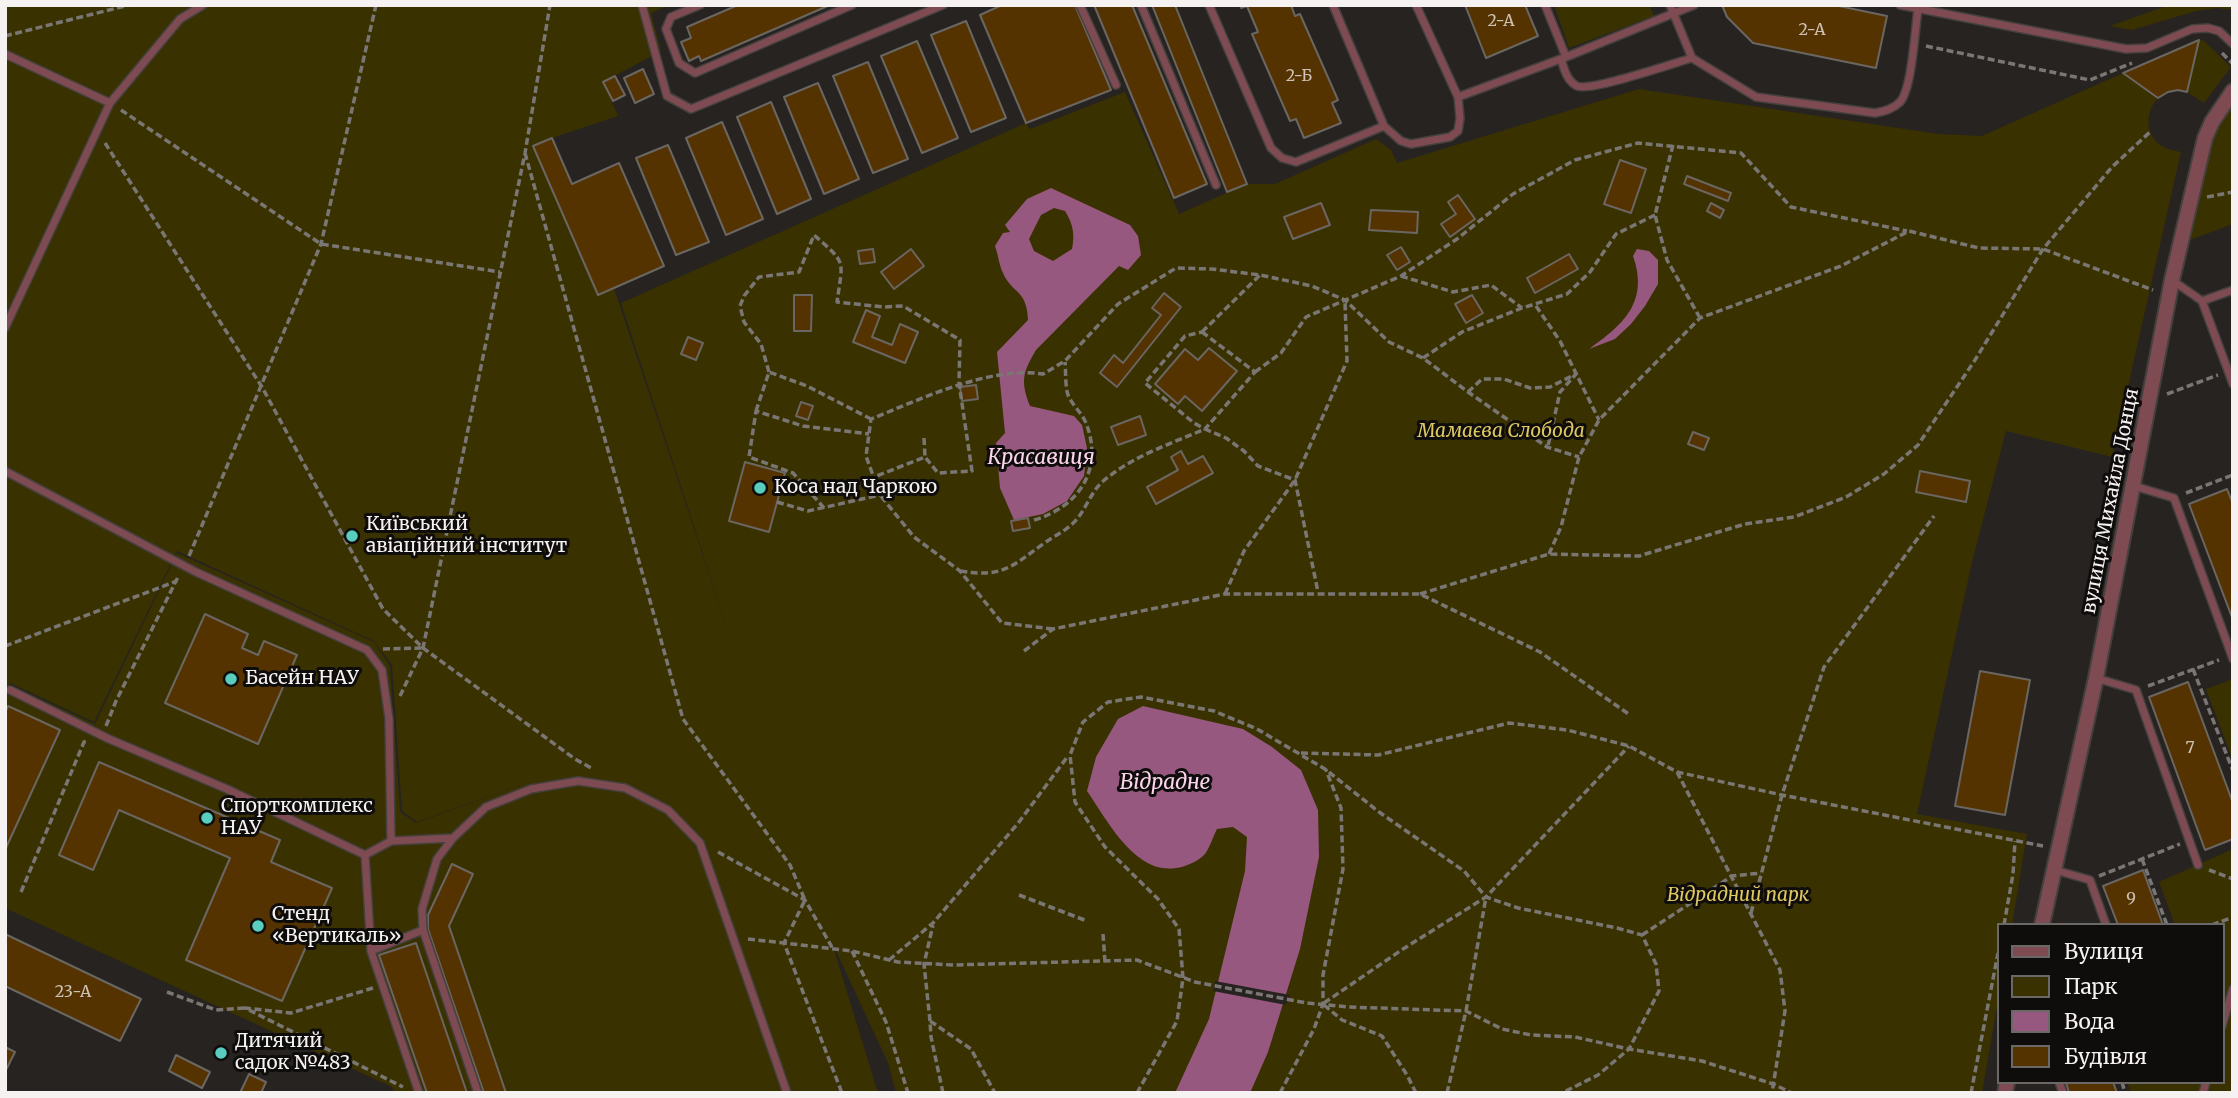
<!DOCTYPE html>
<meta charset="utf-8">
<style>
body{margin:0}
#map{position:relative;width:2238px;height:1098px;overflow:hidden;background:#272321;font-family:Merriweather,serif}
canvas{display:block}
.frame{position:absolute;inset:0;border:7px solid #f6f2f1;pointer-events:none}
.legend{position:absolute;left:1997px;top:923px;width:228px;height:161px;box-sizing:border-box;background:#0f0c0c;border:2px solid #6b6868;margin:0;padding:9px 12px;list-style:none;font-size:21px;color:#f6f2f1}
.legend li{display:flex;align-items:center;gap:14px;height:35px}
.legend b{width:35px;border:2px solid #6b6868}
</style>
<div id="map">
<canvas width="2238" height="1098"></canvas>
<div class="frame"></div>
<ul class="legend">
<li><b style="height:9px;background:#7f4b52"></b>Вулиця</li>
<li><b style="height:19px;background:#3a3100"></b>Парк</li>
<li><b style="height:19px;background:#96587f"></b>Вода</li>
<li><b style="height:19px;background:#530"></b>Будівля</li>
</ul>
</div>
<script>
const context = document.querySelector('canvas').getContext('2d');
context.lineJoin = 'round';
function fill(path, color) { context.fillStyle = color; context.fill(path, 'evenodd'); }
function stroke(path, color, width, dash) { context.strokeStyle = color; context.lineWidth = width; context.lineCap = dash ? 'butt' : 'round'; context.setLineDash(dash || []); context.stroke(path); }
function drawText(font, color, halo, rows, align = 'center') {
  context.font = font + ' Merriweather,serif'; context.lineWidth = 6; context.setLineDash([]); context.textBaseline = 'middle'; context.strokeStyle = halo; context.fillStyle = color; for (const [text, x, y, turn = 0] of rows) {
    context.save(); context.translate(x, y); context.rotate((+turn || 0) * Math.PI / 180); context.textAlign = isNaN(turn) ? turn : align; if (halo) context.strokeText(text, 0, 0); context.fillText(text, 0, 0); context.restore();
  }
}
const green = new Path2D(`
 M5,5H669L651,13L661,51L603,82L618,116L552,138L533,146L597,295L614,288L732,643L621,303L1026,123L1030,129L1125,92L1179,214L1247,184H1275L1376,139L1391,150L1397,163L1639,89L1938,134L1982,136L2123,73L2158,98C2144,113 2145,138 2164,147C2169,150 2176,151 2181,152L2112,457L2006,431L1972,562L1917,814L2027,834L2012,925H1998V1001L1982,1093H896L888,1063L831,940L878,1093H394L392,1087L5,908V695L10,685L95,724L177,553L374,642L390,666L400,812L416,823L554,773L417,822L402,811L392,665L374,641L177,551L94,722L10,683L5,692Z
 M1554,5H1649L1654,16L1569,48Z
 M2169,5H2233V10L2217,8L2196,11L2132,30L2110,26Z
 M2199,40H2203L2231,67L2204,103L2187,92Z
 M2233,103V224L2187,241L2209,140Z
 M2233,679V761L2206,689Z
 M2233,849V1093H2131L2127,1082H2222V925H2175L2159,882Z`);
const water = new Path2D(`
 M1051,188L1130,225L1138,236L1141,255L1128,270L1119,266L1036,350C1023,372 1020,381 1030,406L1074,416L1082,425L1087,448L1084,476L1067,501L1043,514L1014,520L1000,488L996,443L1005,433L997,352L1028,320C1027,289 1012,294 1003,273C999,265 998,254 995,246L1003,233L1010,232L1005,225L1027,199ZM1054,208L1065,211C1073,224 1075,234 1072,249L1053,261L1034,251L1029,239L1041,215Z
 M1637,249L1649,251L1658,260V284L1645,306L1631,324L1615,339L1589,349C1624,324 1649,302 1633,256Z
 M1143,706L1243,729L1272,747L1301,770L1318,810L1319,857L1300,949L1268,1052L1250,1093H1175L1209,1019L1245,871L1247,837L1233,827L1217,829C1213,837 1210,847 1205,854C1199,861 1185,867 1176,868C1135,875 1107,820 1087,791L1096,757L1118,719Z`);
const pier = new Path2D(`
 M1215,981L1290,995L1286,1005L1213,991Z`);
const building = new Path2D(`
 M738,5H830L701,61L699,56L689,61L681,42L691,38L687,27Z
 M1002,5H1075L1111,90L1026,123L980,15Z
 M1094,5H1132L1207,184L1174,198Z
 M1152,5H1175L1247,184L1227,192Z
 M1240,5H1291L1295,16L1300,14L1338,100L1332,103L1341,123L1304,138L1296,119L1290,121L1252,34L1258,32L1247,6L1241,8Z
 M1465,5H1525L1538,36L1486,58Z
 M1722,5H1834L1887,16L1876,68L1753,43L1727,17Z
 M966,21L1006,118L971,132L931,35Z
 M2199,40L2187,92L2178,90L2168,92L2158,98L2123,73Z
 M917,41L958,138L922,153L881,56Z
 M868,62L908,159L873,173L833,76Z
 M643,69L654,94L635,103L624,78Z
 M615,76L625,95L613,101L603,82Z
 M818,83L859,179L824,194L784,97Z
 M771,102L811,199L777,214L737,117Z
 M722,122L763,219L726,235L686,138Z
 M552,138L572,184L619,163L664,266L598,295L533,146Z
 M668,145L709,242L676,255L636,158Z
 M1620,160L1646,169L1631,213L1604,204Z
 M1687,176L1731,193L1728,201L1684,184Z
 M1458,195L1475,219L1450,237L1441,224L1456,214L1448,202Z
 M1321,203L1330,225L1293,239L1284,217Z
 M1711,203L1724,210L1720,218L1707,211Z
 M1371,210L1418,212L1417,233L1369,230Z
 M1401,247L1410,262L1397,270L1387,255Z
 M873,249L875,262L860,264L858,251Z
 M911,249L924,266L894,289L881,272Z
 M1569,254L1578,269L1535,293L1527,278Z
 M1164,293L1181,307L1117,387L1100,373L1114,355L1123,363L1161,315L1152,308Z
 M794,295H812L811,331H794Z
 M1472,295L1483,313L1466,323L1455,304Z
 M866,310L880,316L872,337L892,345L900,324L918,332L905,363L853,342Z
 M688,337L703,343L696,360L681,354Z
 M1209,348L1237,371L1202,411L1185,396L1178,404L1155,384L1185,349L1198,360Z
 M976,385L978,399L962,401L960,387Z
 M801,402L813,406L808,420L796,416Z
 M1140,416L1146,435L1118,445L1111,427Z
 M1693,432L1709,438L1704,450L1688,444Z
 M1181,451L1188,464L1203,456L1213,473L1156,504L1147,487L1178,470L1171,457Z
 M745,462L785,473L769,532L729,521Z
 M1920,471L1970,481L1966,502L1916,492Z
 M2227,489L2233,504V620L2189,504Z
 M1028,518L1030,528L1013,531L1011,521Z
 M205,614L248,634L242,648L258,655L264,641L297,655L258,744L165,703Z
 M1980,671L2030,680L2005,815L1955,806Z
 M2188,682L2233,803V839L2205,850L2149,697Z
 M8,706L60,730L5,850V713Z
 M99,762L280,840L271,862L332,888L282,1001L186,960L230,858L119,810L93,870L59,855Z
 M452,864L473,874L449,926L506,1093H484L428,929V915Z
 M2143,870L2163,925H2118L2103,886Z
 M5,934L141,999L120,1041L5,986Z
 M416,943L467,1093H427L379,955Z
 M5,1047L15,1052L5,1072Z
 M176,1055L210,1072L202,1088L169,1071Z
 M249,1074L266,1082L261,1093H240Z
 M2066,1082H2113L2117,1093H2069Z`);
const path = new Path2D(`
 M5,36L129,5
 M1926,46L2090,80L2132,63
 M2222,53L2233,64
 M121,110L321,244L500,272
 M105,143L262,387L383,609L423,648L575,759L593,769
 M1673,145L1655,215L1667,260L1700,318
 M525,153L683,719L790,865L805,900L784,943L852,951L898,962L953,965L1137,960L1195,982L1307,1003L1348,1007L1466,1011L1502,1029L1531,1035L1575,1037L1629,1049L1702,1061L1773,1084L1792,1093
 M2207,197L2233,192
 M1401,276L1453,292L1491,285L1522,308
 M1536,306L1560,341L1599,420
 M1202,332L1255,372L1205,429L1194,423L1145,383L1185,336Z
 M1202,332L1260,275
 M1423,358L1462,332L1522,308L1567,294L1590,272L1616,234L1655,215
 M769,372L761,344L744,322L740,306L744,296L759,277L799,272L814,235C847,264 843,259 837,302L883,307L903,306L960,340L959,383L972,471L938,473L925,457L874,477
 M1255,372L1281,353L1306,317L1401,276L1457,239L1513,194L1575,160L1638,143L1741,153L1791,207L1907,231
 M1468,392L1482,379H1504L1530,388L1550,387L1576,374L1560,392L1548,446
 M2167,394L2218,375
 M756,411L769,372L807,386L871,419
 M924,438L925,457
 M2186,493L2233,475
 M777,502L808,511L880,495
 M824,508L793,473L749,457L756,411L803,426L869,434
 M1034,520C1079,507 1104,469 1086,423C1082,413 1072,405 1068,395C1065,386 1066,372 1065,362
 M1549,554L1561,527L1579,457L1599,420L1700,318L1841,266L1909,231L1979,248L2043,249L2153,290
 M189,556L321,244L376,5
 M960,571C1002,578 1011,567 1043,544C1055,535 1067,531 1077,519C1086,508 1091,493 1101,483C1130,457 1170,444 1205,429L1226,438L1244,451L1258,466L1295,480L1318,592
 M1225,594L1244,551L1295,480L1347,361L1345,302
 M1420,594L1549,554L1639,556L1745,524L1794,517L1846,497L1884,474L1918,445L1975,360L2043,249L2112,167L2150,132
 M1053,629L1002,623L960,571L914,537L880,495L866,456L871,419C921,399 989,366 1043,374L1065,361L1118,304L1176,268L1212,269L1260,275L1312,286L1345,300L1389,342L1423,358L1468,392L1547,447L1579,457
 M5,646L177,581
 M383,649L423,648
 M1024,651L1053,629L1225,594H1420L1540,652L1630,715
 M2193,669L2233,771
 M2148,686L2219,660
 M400,696L423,648L525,153L550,5
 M106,726L116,701L179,575
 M1301,753L1378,755L1509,723L1567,730L1629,746L1677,772L1782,795L2043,846
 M1677,772L1780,970L1785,1011L1772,1093
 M718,852L805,900L833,949
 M2142,859L2167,925
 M2209,870L2233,879
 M2099,876L2180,844
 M21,892L84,742L87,741
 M1019,895L1087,921
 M1751,913L1782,795L1824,667L1934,516
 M2004,925L2013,874L2015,841
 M2212,925L2233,917
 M1103,934L1105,962
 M1642,935L1732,876L1761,873
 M748,939L784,943L842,1093
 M852,951L886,1022L908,1093
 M889,960L933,923L1019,822L1068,756
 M373,988L291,1013L245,1008L403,1087
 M167,992L216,1010L245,1008
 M1324,1003L1403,949L1486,897L1629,746
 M1324,1005L1342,1020L1382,1036L1407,1075L1416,1093
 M930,1021L924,964L933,925
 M2122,1082L2125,1093
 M943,1093L931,1037L930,1021L971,1049L995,1093
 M1137,1093L1177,1021L1183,978L1179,929L1158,899L1105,847L1075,802L1070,755L1083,722L1108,702L1141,697L1214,711L1257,729L1325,769L1379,812L1464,871L1486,897L1518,908L1617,928L1642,935L1656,964L1659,991L1629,1049L1598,1075L1562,1093
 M1280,1093L1314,1029L1323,1004V975L1343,869L1341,808L1326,770
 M1447,1093L1466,1011L1486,897
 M1971,1093L1998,953`);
const lane = new Path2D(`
 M642,5L667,96L691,109L943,5
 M700,5L671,17L666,29L679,63L695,73L852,5
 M1080,5L1116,85
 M1141,5L1216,185
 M1209,5L1271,148L1282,158L1296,162L1384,126
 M1333,5L1384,126L1401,141L1411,144L1450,137L1458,131L1460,118L1458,97L1416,5
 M1545,5L1566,57
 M1670,5L1692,58L1756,97L1875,113C1885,111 1893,109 1900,102C1912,89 1915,29 1918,9
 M1900,5L2126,49L2147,48L2192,29L2208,28L2219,31L2233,44
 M5,54L110,103L180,19L203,5
 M1561,59C1564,69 1567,81 1577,86C1590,92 1674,63 1692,58
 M1458,97L1566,57L1694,5
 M2172,280L2202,301L2233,384
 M2202,301L2233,290
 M5,328L110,103
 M5,471L196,572L367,650L382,670L389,719L391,841L365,855L227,789L109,739L10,690
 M2134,486L2174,498L2233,659
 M2096,678L2136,690L2198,865
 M391,841L453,838
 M365,855L371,951
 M2055,870L2090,880L2106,925
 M2222,1026L2233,989
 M2059,1082L2063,1093
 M419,1093L371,951L423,930
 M478,1093L423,930L422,909L437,859L453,838L486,807L531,789L578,781L625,788L668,810L700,843L787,1093
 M2203,1093L2206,1082`);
const street = new Path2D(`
 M2042,925L2096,678L2172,280L2205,138L2212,122L2233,91
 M2005,1093L2007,1082`);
const markers = [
 [760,488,7,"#59cebf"],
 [352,536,7,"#59cebf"],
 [231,679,7,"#59cebf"],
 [207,818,7,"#59cebf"],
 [258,926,7,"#59cebf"],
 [221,1053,7,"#59cebf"]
];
const numberNames = [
 ["2-А",1501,21],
 ["2-А",1812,30],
 ["2-Б",1299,76],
 ["7",2190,748],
 ["9",2131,899],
 ["23-А",73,992]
];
const parkNames = [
 ["Мамаєва Слобода",1501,432],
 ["Відрадний парк",1738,896]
];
const poiNames = [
 ["Коса над Чаркою",774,488],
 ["Київський",366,525],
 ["авіаційний інститут",366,547],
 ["Басейн НАУ",245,679],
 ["Спорткомплекс",221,807],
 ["НАУ",221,829],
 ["Стенд",272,915],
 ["«Вертикаль»",272,937],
 ["Дитячий",235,1042],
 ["садок №483",235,1064]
];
const streetNames = [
 ["вулиця Михайла Донця",2111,501,-79]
];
const waterNames = [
 ["Красавиця",1041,458],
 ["Відрадне",1165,783]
];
fill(green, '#3a3100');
fill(water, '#96587f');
fill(pier, '#272321');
fill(building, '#530');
stroke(building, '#6a6662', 2);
stroke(lane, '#44403e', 10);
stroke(street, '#44403e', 18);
stroke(path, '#7a7674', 3.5, [7, 3.5]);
stroke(lane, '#7f4b52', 7);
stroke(street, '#7f4b52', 14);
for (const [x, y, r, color] of markers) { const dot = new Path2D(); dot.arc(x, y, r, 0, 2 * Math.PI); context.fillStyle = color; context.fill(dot); stroke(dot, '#0f0c0c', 2.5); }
drawText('16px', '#cec2b5', null, numberNames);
drawText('italic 19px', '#dec860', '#0f0c0c', parkNames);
drawText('19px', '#f6f2f1', '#0f0c0c', poiNames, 'left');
drawText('19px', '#f6f2f1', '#0f0c0c', streetNames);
drawText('italic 21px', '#fbd5eb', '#0f0c0c', waterNames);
</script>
